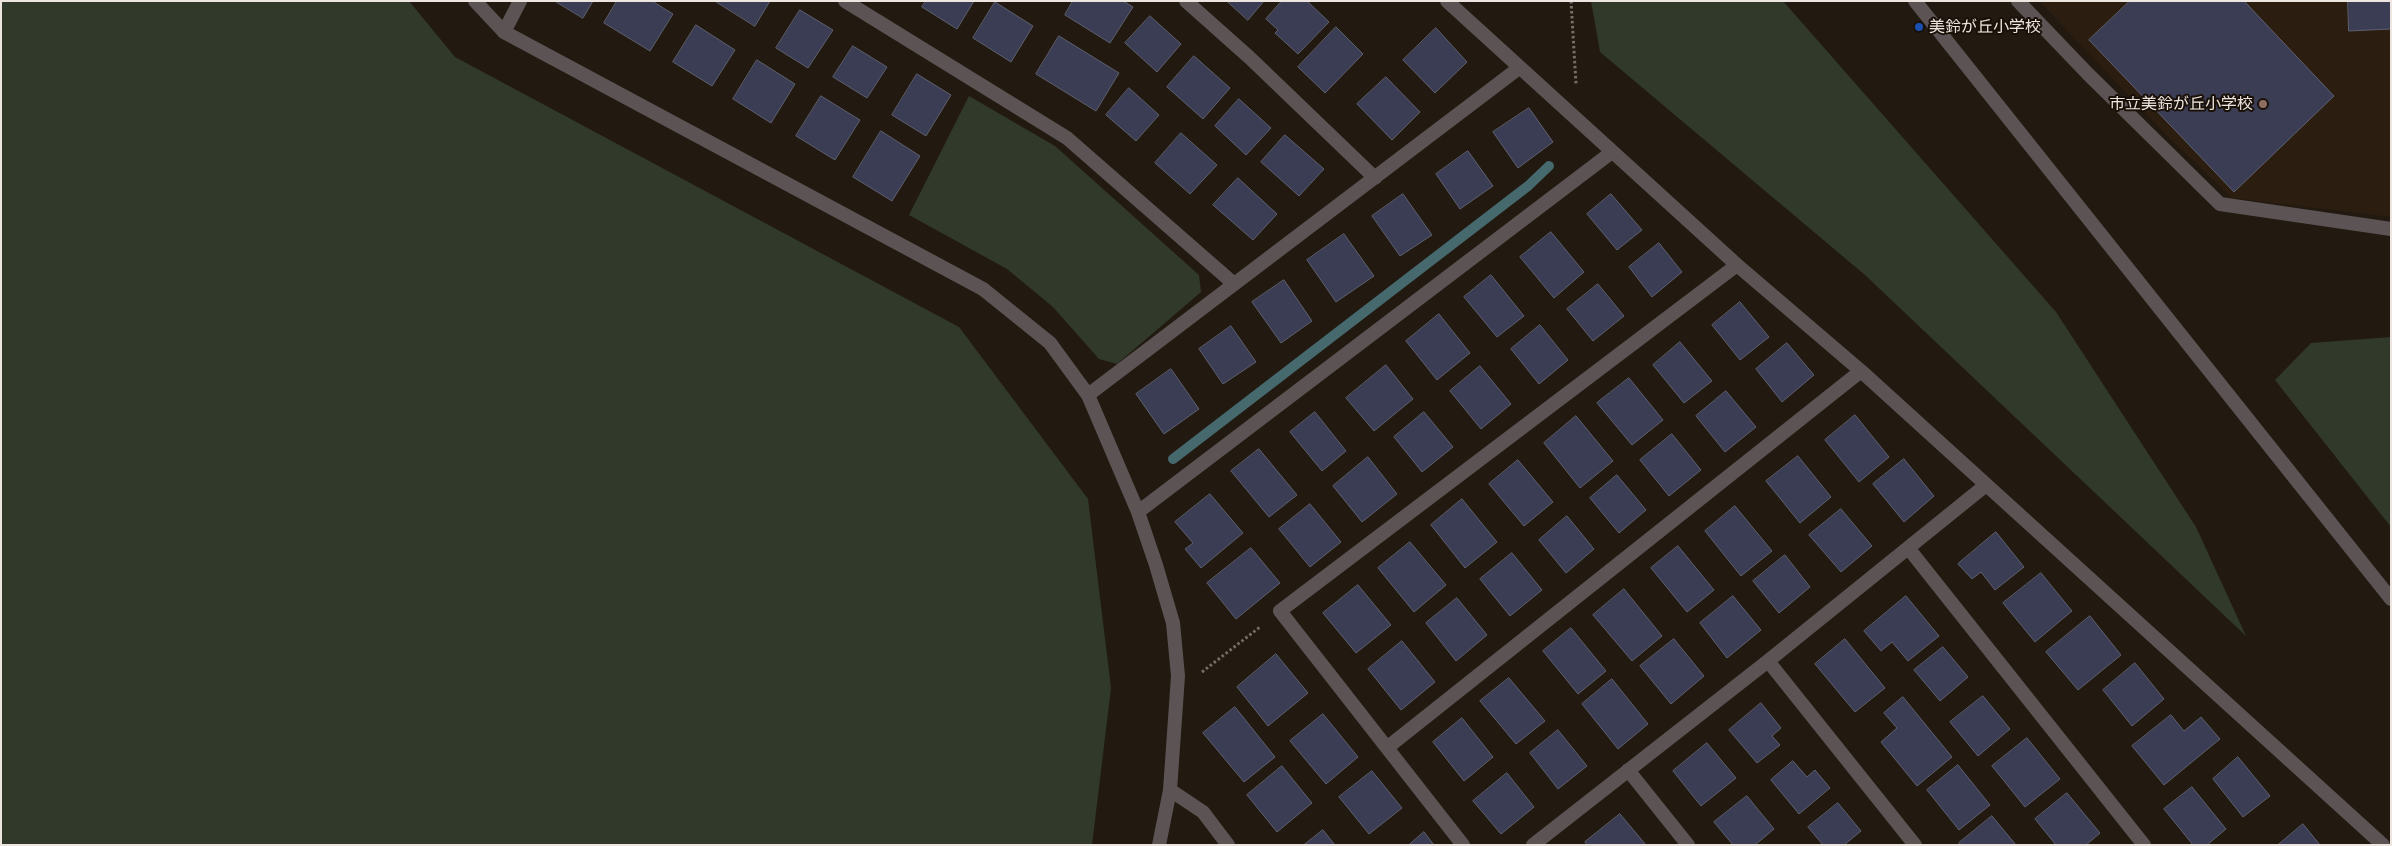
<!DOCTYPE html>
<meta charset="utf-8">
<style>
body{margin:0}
#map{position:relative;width:2392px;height:846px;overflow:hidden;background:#221910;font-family:"PT Sans",sans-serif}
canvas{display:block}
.frame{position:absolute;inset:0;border:2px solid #ede6e0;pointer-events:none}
</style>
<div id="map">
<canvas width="2392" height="846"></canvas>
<div class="frame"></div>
</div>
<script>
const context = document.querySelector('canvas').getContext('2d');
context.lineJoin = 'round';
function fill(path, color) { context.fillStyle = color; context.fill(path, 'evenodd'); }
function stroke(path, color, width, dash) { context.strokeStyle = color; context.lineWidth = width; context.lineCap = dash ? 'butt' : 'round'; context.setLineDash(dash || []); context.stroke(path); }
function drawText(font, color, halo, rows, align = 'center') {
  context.font = font + ' "PT Sans","Noto Sans JP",sans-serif'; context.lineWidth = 4; context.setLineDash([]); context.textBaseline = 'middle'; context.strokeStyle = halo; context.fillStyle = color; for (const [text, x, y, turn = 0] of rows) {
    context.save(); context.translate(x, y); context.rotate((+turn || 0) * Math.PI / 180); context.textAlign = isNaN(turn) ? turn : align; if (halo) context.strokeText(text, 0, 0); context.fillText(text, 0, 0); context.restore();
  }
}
const built = new Path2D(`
 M2039,1H2391V217L2232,198L2167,136Z`);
const green = new Path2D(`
 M1,1H409L455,57L959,327L1088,499L1111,688L1092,845H1Z
 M1591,1H1783L2056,312L2196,527L2246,636L1865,275L1600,52Z
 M969,96L1055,146L1199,275L1201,292L1117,364L1099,359L1053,307L1007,269L909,215Z
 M2391,337V527L2275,380L2311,343Z`);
const stream = new Path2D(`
 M1173,459L1528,186L1549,166`);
const building = new Path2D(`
 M555,1H593L583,18Z
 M617,1H652L673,14L650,51L604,23Z
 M715,1H770L755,26Z
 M926,1H974L957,29L922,7Z
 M1073,1H1123L1133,7L1110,43L1065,15Z
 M1227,1H1264L1248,20Z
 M1282,1H1307L1329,22L1298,54L1275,33L1278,30L1266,19Z
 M2130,1H2244L2334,96L2234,192L2089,40Z
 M2348,1H2391V29L2349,31Z
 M995,2L1033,26L1011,62L973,38Z
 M800,10L833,30L808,68L776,48Z
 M1150,16L1181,44L1157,72L1125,43Z
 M696,25L735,50L712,86L673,62Z
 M1336,27L1363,54L1325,93L1298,67Z
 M1436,28L1467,62L1435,93L1403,60Z
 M1059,36L1119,73L1096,111L1036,74Z
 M853,46L887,67L867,98L833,77Z
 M1194,56L1230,88L1203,119L1167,87Z
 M757,60L795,84L771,123L733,99Z
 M917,74L951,95L926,136L892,115Z
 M1386,77L1420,112L1392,140L1357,104Z
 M1129,88L1159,115L1136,141L1106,115Z
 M821,96L860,120L835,160L796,136Z
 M1239,99L1271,128L1246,155L1215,126Z
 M1529,108L1553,142L1518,168L1493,132Z
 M881,131L920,156L892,201L853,177Z
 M1181,133L1217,165L1190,194L1155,163Z
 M1285,135L1324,169L1299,196L1261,162Z
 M1468,151L1493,186L1460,209L1436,174Z
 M1238,178L1277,214L1253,240L1213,205Z
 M1403,194L1432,235L1400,256L1372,216Z
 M1611,194L1642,230L1617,250L1587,214Z
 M1551,232L1584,272L1554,298L1520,257Z
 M1344,234L1374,276L1336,302L1307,260Z
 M1659,243L1682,272L1652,297L1629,267Z
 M1491,275L1524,316L1497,337L1464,297Z
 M1284,280L1312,321L1281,343L1252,302Z
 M1598,284L1624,316L1593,341L1567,309Z
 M1740,302L1769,337L1740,360L1712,325Z
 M1439,314L1470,353L1437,380L1406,341Z
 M1540,325L1568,360L1539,384L1511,349Z
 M1231,326L1256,362L1223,384L1199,349Z
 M1680,342L1712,381L1684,403L1653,365Z
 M1787,343L1814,375L1782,402L1756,369Z
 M1386,365L1413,399L1374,431L1346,398Z
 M1480,366L1511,404L1481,429L1450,391Z
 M1171,369L1199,409L1164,434L1136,394Z
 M1629,378L1663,420L1632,445L1597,403Z
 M1726,391L1756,427L1725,452L1696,416Z
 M1315,412L1346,451L1322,471L1290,432Z
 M1424,412L1453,447L1422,472L1394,437Z
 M1855,415L1889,457L1859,482L1825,440Z
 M1576,416L1613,461L1580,488L1544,443Z
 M1672,434L1701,470L1669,496L1640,460Z
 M1259,449L1297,495L1269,517L1231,471Z
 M1798,456L1831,497L1800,523L1766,481Z
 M1368,457L1397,494L1362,522L1333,486Z
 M1904,459L1934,496L1904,522L1873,484Z
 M1518,460L1553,502L1524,526L1489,484Z
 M1617,475L1646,510L1619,533L1590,498Z
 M1210,494L1243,533L1201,568L1185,549L1193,543L1175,522Z
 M1462,499L1497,542L1465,568L1431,525Z
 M1310,504L1341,542L1310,567L1279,529Z
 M1735,506L1772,551L1741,576L1705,531Z
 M1841,509L1872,546L1841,572L1809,535Z
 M1567,516L1594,549L1566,573L1539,540Z
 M1996,532L2024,567L1995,590L1981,572L1972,579L1958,564Z
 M1410,542L1446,585L1414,612L1378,568Z
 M1678,546L1714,590L1687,612L1651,568Z
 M1251,548L1280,583L1236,619L1207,583Z
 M1512,553L1542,590L1510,616L1480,579Z
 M1785,555L1810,587L1779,613L1753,581Z
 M2041,573L2072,611L2035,642L2003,603Z
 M1358,585L1391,625L1356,653L1323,613Z
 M1624,589L1662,636L1632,661L1593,615Z
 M1733,596L1761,630L1727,658L1700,623Z
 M1906,596L1939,636L1908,661L1892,642L1881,651L1864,631Z
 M1457,598L1487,635L1456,661L1426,623Z
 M2090,616L2121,655L2078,690L2046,652Z
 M1571,628L1606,671L1578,694L1543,651Z
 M1674,639L1704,676L1671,704L1640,666Z
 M1845,639L1885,688L1855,712L1815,664Z
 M1402,641L1435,682L1401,710L1368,669Z
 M1943,647L1968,677L1940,701L1914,670Z
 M1276,654L1308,693L1268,726L1237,687Z
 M2135,663L2164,699L2132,726L2103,690Z
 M1509,678L1545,721L1516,744L1480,701Z
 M1612,679L1648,724L1618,749L1582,704Z
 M1983,696L2010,729L1978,756L1950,722Z
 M1903,697L1952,757L1917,786L1881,742L1897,728L1884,713Z
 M1761,703L1781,728L1772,736L1780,745L1757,763L1729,730Z
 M1235,707L1275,757L1244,782L1203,733Z
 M1323,714L1358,757L1326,784L1290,741Z
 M2171,715L2184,731L2201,717L2220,739L2164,785L2132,746Z
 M1462,718L1493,757L1464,781L1433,742Z
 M1558,730L1587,766L1558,789L1530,753Z
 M2027,738L2060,779L2025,807L1992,766Z
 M1707,743L1736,778L1701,806L1673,771Z
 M2238,757L2270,796L2243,817L2213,779Z
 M1793,761L1807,777L1815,770L1830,788L1799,814L1771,780Z
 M1958,765L1990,805L1959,830L1927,790Z
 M1282,766L1312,803L1277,832L1247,795Z
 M1372,771L1402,808L1369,834L1339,797Z
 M1507,773L1534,807L1501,834L1473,801Z
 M2192,787L2226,829L2207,845H2193L2164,809Z
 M2067,793L2100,833L2086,845H2056L2035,819Z
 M1747,796L1774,829L1755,845H1733L1714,822Z
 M1838,803L1861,831L1844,845H1823L1808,827Z
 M1620,814L1646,845H1587L1585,842Z
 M1992,816L2016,845H1960L1959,843Z
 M2303,824L2320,845H2278Z
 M1323,830L1335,845H1304Z
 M1424,832L1434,845H1409Z`);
const path = new Path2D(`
 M1571,1L1576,84
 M1202,672L1260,627`);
const service = new Path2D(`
 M2018,1L2088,74L2220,204L2391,229`);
const minor = new Path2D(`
 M475,1L504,32L983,289L1050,343L1088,395L1138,512L1156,565L1173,623L1178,676L1170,790L1159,845
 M845,1L1067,138L1233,283
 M1186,1L1250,58L1375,178
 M1447,1L1737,265L1861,371L2383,845
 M504,32L520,1
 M1088,395L1519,68
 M1138,512L1612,152
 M1909,549L2144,845
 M1768,661L1915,845
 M1388,747L1861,371
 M1628,770L1688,845
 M1170,790L1203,812L1228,845
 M1463,845L1280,611L1737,265
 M1533,845L1768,661L1986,485`);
const tertiary = new Path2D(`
 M1915,1L2391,599`);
const markers = [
 [1919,27,5,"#1a4fb4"],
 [2263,104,5,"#8d6e63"]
];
const poiNames = [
 ["美鈴が丘小学校",1929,27],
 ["市立美鈴が丘小学校",2253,104,"right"]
];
fill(built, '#2b1d0f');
fill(green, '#31392b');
stroke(stream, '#46696e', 10);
fill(building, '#3b3d55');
stroke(building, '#5e606d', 1);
stroke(path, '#776f67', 3, [2.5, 2.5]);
stroke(service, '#5c5454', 14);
stroke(minor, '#5c5454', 14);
stroke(tertiary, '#5c5454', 14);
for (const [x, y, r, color] of markers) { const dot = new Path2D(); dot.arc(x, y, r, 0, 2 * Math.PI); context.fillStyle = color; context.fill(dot); stroke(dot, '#191008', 2); }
drawText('16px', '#ede6e0', '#191008', poiNames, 'left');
</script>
